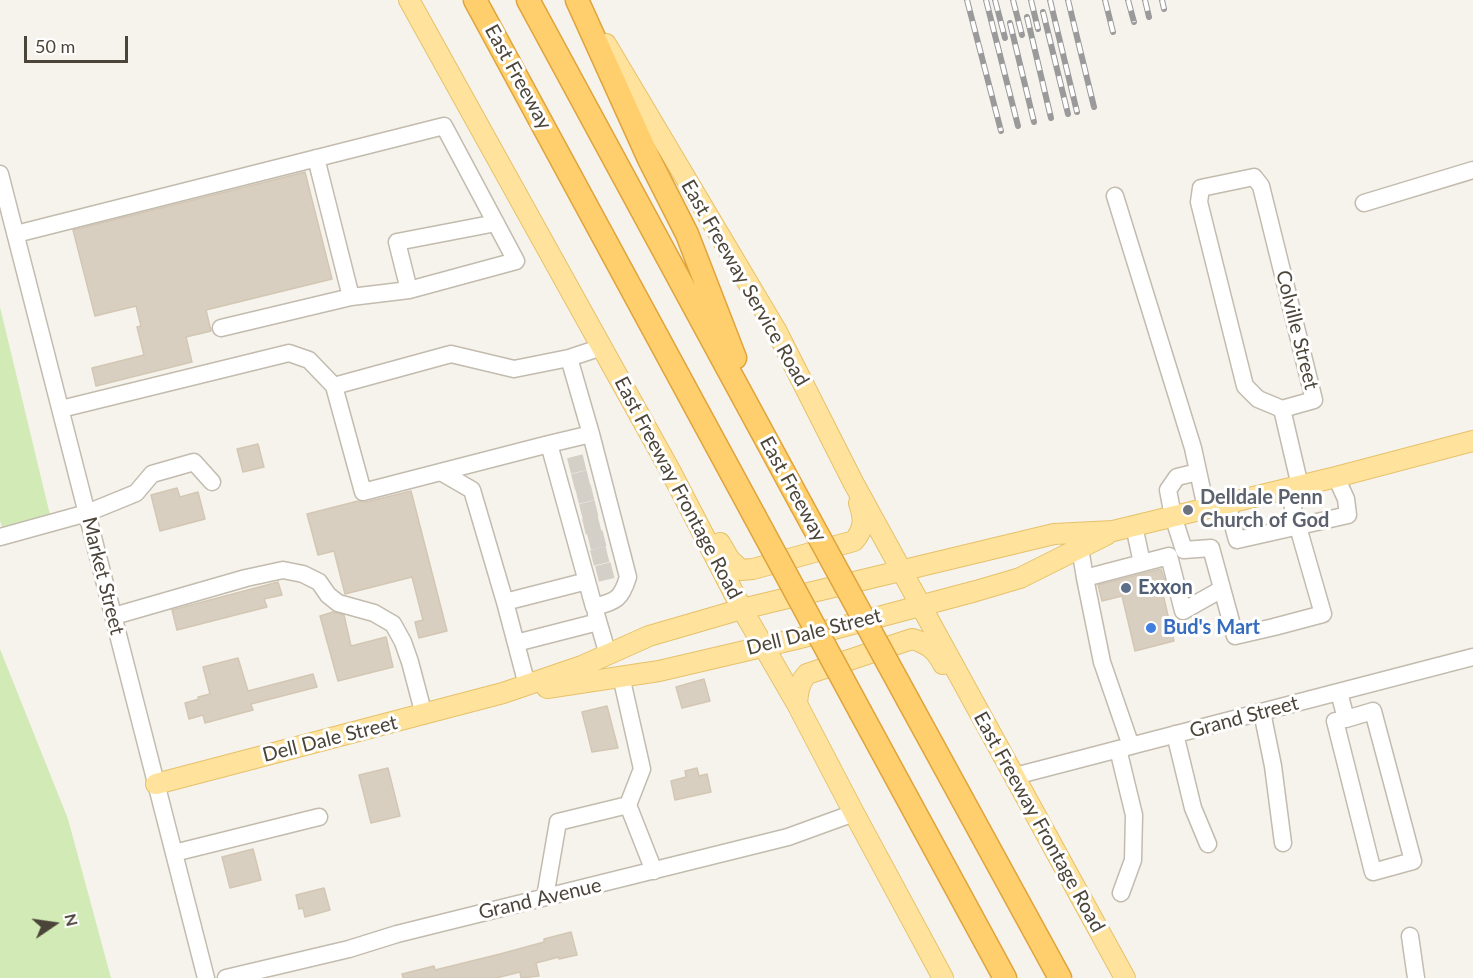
<!DOCTYPE html>
<style>
body{margin:0}
#map{position:relative;width:1473px;height:978px;overflow:hidden;background:#f6f3ec;font-family:Lato,sans-serif}
canvas{display:block}
.north{position:absolute;left:24px;top:894px;width:60px;height:60px;-webkit-text-stroke:4px #fff;paint-order:stroke;rotate:77deg;font-size:16px;font-weight:700;line-height:24px;text-align:center;color:#4b4439}
.north::after{content:'';display:block;margin:auto;width:21px;height:27px;background:#4b4439;clip-path:polygon(50% 0,100% 100%,50% 72%,0 100%)}
.scale{position:absolute;left:24px;top:36px;width:104px;height:27px;box-sizing:border-box;border:3px solid #4b4439;border-top:0;padding-left:8px;font-size:18px;line-height:21px;white-space:nowrap;color:#4b4439;-webkit-text-stroke:4px #fff;paint-order:stroke}
</style>
<div id="map">
<canvas width="1473" height="978"></canvas>
<div class="north">N</div>
<div class="scale">50 m</div>
</div>
<script>
const context = document.querySelector('canvas').getContext('2d');
context.lineJoin = 'round';
function fill(path, color) { context.fillStyle = color; context.fill(path, 'evenodd'); }
function stroke(path, color, width, dash) { context.strokeStyle = color; context.lineWidth = width; context.lineCap = dash ? 'butt' : 'round'; context.setLineDash(dash || []); context.stroke(path); }
function drawText(font, color, halo, rows, align = 'center') {
  context.font = font + ' Lato,sans-serif'; context.lineWidth = 6; context.setLineDash([]); context.textBaseline = 'middle'; context.strokeStyle = halo; context.fillStyle = color; for (const [text, x, y, turn = 0] of rows) {
    context.save(); context.translate(x, y); context.rotate((+turn || 0) * Math.PI / 180); context.textAlign = isNaN(turn) ? turn : align; if (halo) context.strokeText(text, 0, 0); context.fillText(text, 0, 0); context.restore();
  }
}
const green = new Path2D(`
 M0,307L51,519L4,532L0,521Z
 M0,649L68,819L111,978H0Z`);
const building = new Path2D(`
 M305,172L332,279L206,310L211,331L186,337L192,362L96,386L92,368L144,355L137,327L141,326L136,306L95,316L73,230Z
 M258,444L264,467L243,472L237,449Z
 M177,488L180,497L198,492L205,519L160,531L151,495Z
 M411,491L447,631L419,638L415,622L423,620L412,577L345,594L334,551L318,555L307,514L358,501L366,502Z
 M1161,569L1166,585L1161,586L1174,641L1135,651L1122,596L1102,601L1098,585Z
 M278,582L282,595L264,599L267,607L177,630L172,610Z
 M333,612L344,615L351,646L386,637L393,667L338,681L320,616Z
 M238,658L248,691L313,674L317,687L251,704L253,710L205,723L203,715L189,719L185,703L199,699L198,697L210,694L203,667Z
 M704,679L710,701L682,708L676,687Z
 M607,706L618,748L592,752L582,712Z
 M388,768L400,816L371,823L359,775Z
 M697,768L699,776L707,774L711,792L675,800L671,781L686,777L685,771Z
 M253,849L261,880L230,888L222,857Z
 M324,888L330,910L305,917L303,908L299,909L296,895Z
 M571,932L577,955L559,959V957L536,963L539,976L521,978L520,972L496,978H403L402,974L434,966L435,970L500,954L544,942V939Z`);
const minorTunnel = new Path2D(`
 M569,466L589,461
 M573,482L593,477
 M577,496L598,491
 M581,512L601,507
 M584,527L604,522
 M589,542L609,537
 M592,558L612,553
 M597,574L617,569`);
const minor = new Path2D(`
 M316,158L351,297
 M0,174L206,978
 M1115,196L1193,448L1206,508
 M1364,203L1473,170
 M16,234L444,126L516,261L409,290L351,297L221,328
 M409,290L397,242L496,223
 M569,358L591,434L628,577C621,600 616,601 594,607L549,444L591,434
 M334,386L451,354L514,369L569,358L602,347
 M61,409L289,353L309,360L334,386L363,492L549,444
 M1282,409L1258,399L1245,386L1199,202L1201,188L1254,177L1261,186L1314,400L1282,409L1300,486
 M441,472L472,490L505,602
 M1198,472L1177,477L1168,490L1173,516L1184,550L1211,548L1235,636L1274,627L1323,614L1294,513L1289,488
 M1227,503L1237,540L1348,515L1346,499L1336,477
 M1134,526L1142,563
 M0,537L87,513L136,493L152,474L194,462L212,482
 M1080,548L1085,578
 M596,614L608,655
 M114,616L246,578L283,570L303,574L319,582L328,595L338,603L374,613L393,624L403,642L410,662L424,715
 M516,643L598,622
 M621,676L642,769L628,805
 M527,685L505,602L587,581
 M1339,692L1346,719L1335,721L1373,872L1413,861L1373,711L1346,719
 M1262,712L1273,766L1283,843
 M1175,734L1193,808L1208,844
 M1131,746L1102,662L1085,578L1169,556L1183,611L1222,589
 M1118,749L1134,815L1133,860L1121,893
 M1015,776L1473,657
 M174,853L319,817
 M545,897L558,822L628,805L654,871
 M1410,936L1416,978
 M226,978L349,949L397,934L788,837L854,813`);
const major = new Path2D(`
 M409,0L671,472L742,609L797,704L854,813L943,978
 M606,44L776,330L853,482L1125,978
 M720,543L730,560L741,570L753,569L854,541C865,528 864,518 859,503
 M547,688L659,671L796,639L976,591L1020,578L1106,535
 M797,704C798,692 799,683 807,674L912,639C927,643 936,650 943,664
 M156,784L503,693L582,666L649,636L742,609L1054,534L1113,531L1336,477L1473,441`);
const highway = new Path2D(`
 M475,0L754,515
 M528,0L801,504
 M577,0L649,159L687,234L735,358
 M908,700L1060,978
 M861,713L1005,978`);
const rail = new Path2D(`
 M967,0L1001,131
 M986,0L1018,126
 M995,0L1005,38
 M1013,0L1022,35
 M1031,0L1038,29
 M1050,0L1077,112
 M1068,0L1094,107
 M1105,0L1113,32
 M1128,0L1134,22
 M1145,0L1149,17
 M1162,0L1164,9
 M1043,12L1068,114
 M1027,17L1051,118
 M1010,23L1034,122`);
const highwayBridge = new Path2D(`
 M801,504L908,700
 M754,515L861,713`);
const markers = [
 [1188,510,6,"#6b7280"],
 [1126,588,6,"#5c6f8a"],
 [1151,628,6,"#3f7fe0"]
];
const streetNames = [
 ["East Freeway",518,77,61],
 ["East Freeway Service Road",745,283,60],
 ["Colville Street",1297,330,76],
 ["East Freeway Frontage Road",678,488,62],
 ["East Freeway",793,489,61],
 ["Market Street",103,576,76],
 ["Dell Dale Street",814,632,-14],
 ["Grand Street",1244,717,-15],
 ["Dell Dale Street",330,739,-14],
 ["East Freeway Frontage Road",1039,822,61],
 ["Grand Avenue",540,899,-13]
];
const worshipNames = [
 ["Delldale Penn",1200,498],
 ["Church of God",1200,521]
];
const serviceNames = [
 ["Exxon",1138,588]
];
const shopNames = [
 ["Bud's Mart",1163,628]
];
fill(green, '#d2eab5');
fill(building, '#d8cfc1');
stroke(building, '#d3c7b4', 1.5);
stroke(minorTunnel, '#d4d0c8', 16, [16, 8]);
stroke(minor, '#c2bbae', 19);
stroke(major, '#e6c16a', 22);
stroke(highway, '#e0a43c', 25);
stroke(minor, '#fff', 16);
stroke(major, '#ffe39c', 20);
stroke(highway, '#ffcf6e', 22);
stroke(rail, '#9a9a9a', 6);
stroke(rail, '#fff', 4, [11]);
stroke(highwayBridge, '#e0a43c', 25, []);
stroke(highwayBridge, '#ffcf6e', 22);
for (const [x, y, r, color] of markers) { const dot = new Path2D(); dot.arc(x, y, r, 0, 2 * Math.PI); context.fillStyle = color; context.fill(dot); stroke(dot, '#fff', 2); }
drawText('20px', '#4b4439', '#fff', streetNames);
drawText('bold 20px', '#5b616d', '#fff', worshipNames, 'left');
drawText('bold 20px', '#4e5e75', '#fff', serviceNames, 'left');
drawText('bold 20px', '#366cbe', '#fff', shopNames, 'left');
</script>
